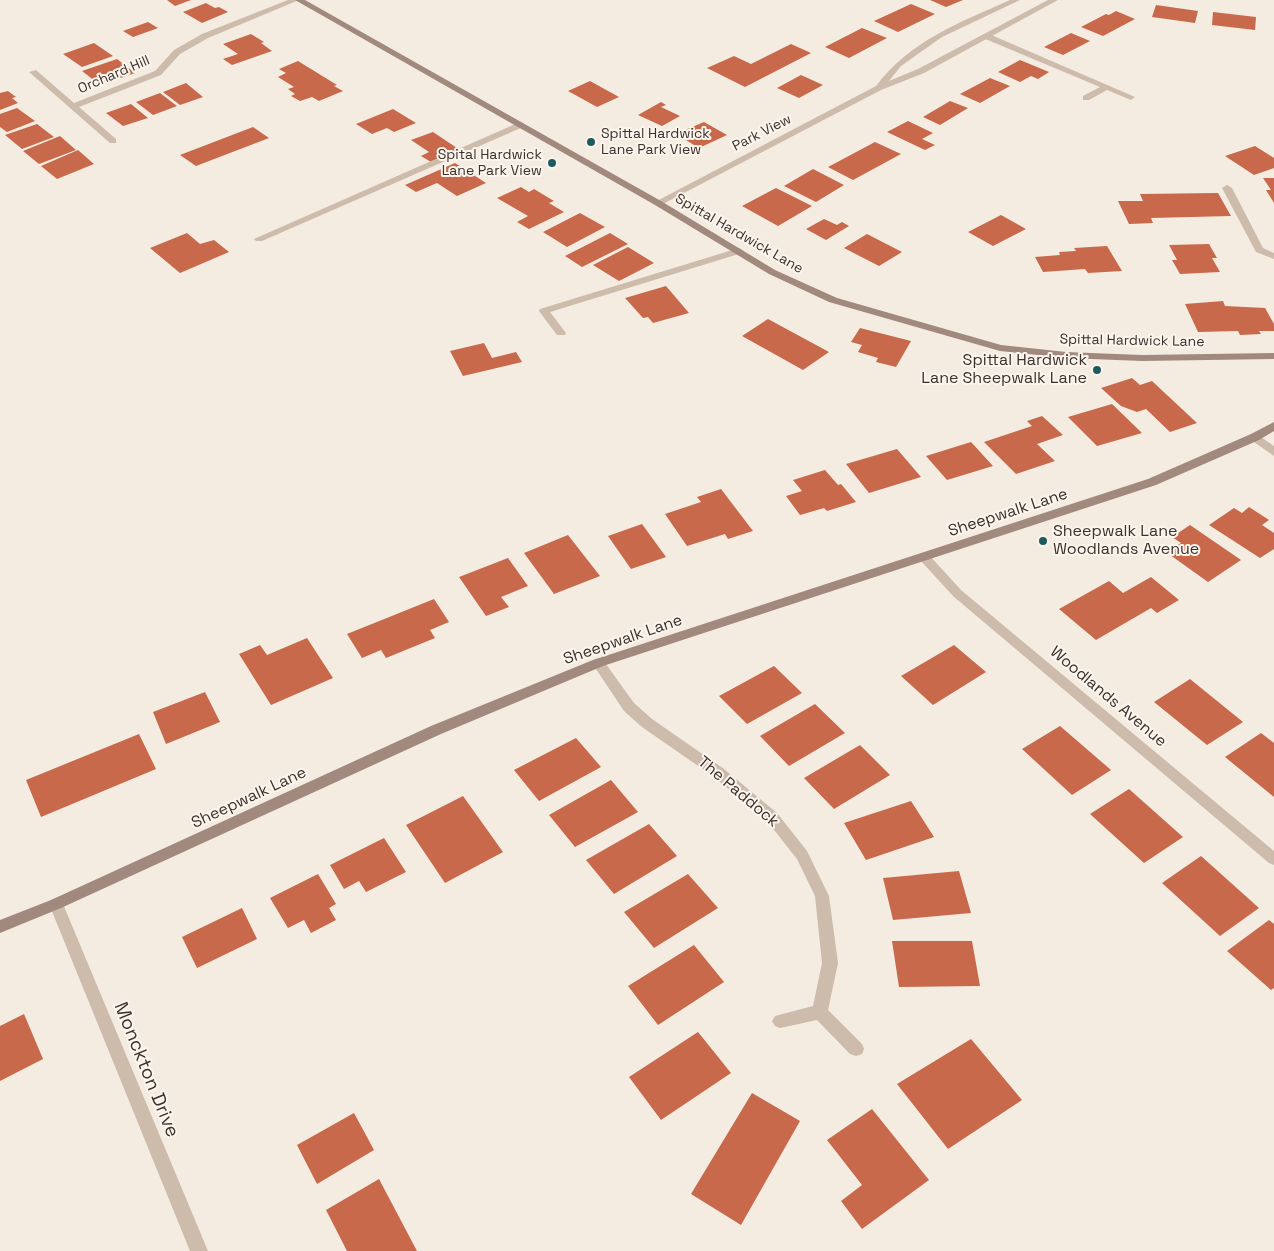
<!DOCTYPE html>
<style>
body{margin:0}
canvas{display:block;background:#f4ebe1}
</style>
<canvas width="1274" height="1251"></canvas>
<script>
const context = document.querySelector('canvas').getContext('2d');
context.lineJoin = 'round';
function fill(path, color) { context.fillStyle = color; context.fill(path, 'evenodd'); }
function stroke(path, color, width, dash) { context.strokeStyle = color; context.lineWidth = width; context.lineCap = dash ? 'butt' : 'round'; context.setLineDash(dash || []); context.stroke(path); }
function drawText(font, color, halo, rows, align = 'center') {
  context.font = font + ' "Space Grotesk",sans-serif'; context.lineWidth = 4; context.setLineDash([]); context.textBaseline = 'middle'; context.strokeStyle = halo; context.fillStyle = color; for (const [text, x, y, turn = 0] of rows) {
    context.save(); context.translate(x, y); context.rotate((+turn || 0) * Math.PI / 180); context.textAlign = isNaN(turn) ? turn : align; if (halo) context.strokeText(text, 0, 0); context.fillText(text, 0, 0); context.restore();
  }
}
const building = new Path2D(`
 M167,0H191L175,6Z
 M930,0H963L946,7Z
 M206,3L215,8L219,7L228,12L202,23L183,12Z
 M911,4L935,14L898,32L874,21Z
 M1156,5L1198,11L1195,23L1152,17Z
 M1116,11L1135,19L1103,36L1081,27L1106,14L1109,15Z
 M1213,12L1256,17L1255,30L1212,25Z
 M148,22L158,28L133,37L123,31Z
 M862,28L887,38L849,58L825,47Z
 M1071,33L1090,41L1063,55L1044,47Z
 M251,34L264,42L261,43L272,51L232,65L223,59L238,54L223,44Z
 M94,43L113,56L82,67L63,54Z
 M791,44L811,53L745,87L707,68L734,56L751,64Z
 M117,59L135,73L100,85L82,71Z
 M1020,60L1049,72L1038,79L1031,76L1020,82L998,72Z
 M298,61L337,85L334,86L343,91L319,101L312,97L300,101L291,96L295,94L288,89L294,87L278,77L286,73L279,69Z
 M801,75L823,85L799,98L777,88Z
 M990,78L1010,86L980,103L960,94Z
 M590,81L619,97L597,107L568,91Z
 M186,83L203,97L180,105L163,92Z
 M8,91L16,97L12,98L18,103L0,110V93Z
 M160,93L177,106L153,115L136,102Z
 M950,101L968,108L940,125L923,117Z
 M661,102L666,105L661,107L680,116L662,126L638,115Z
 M131,104L148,118L123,126L106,113Z
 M17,108L35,121L7,132L0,127V114Z
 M393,109L416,123L394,132L387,128L372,134L356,124Z
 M908,121L933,133L922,139L935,145L925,150L887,132Z
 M704,122L727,135L699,148L676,134Z
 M37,124L54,137L22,149L5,135Z
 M253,127L269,138L196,166L180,155Z
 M433,132L460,150L431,162L421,156L429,152L411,140Z
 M60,136L76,150L39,164L23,151Z
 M875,142L901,154L853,180L828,167Z
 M1255,146L1274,158V168L1254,175L1225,156Z
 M78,150L94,164L57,179L41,166Z
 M455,163L486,183L457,196L437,183L416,192L405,185Z
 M813,169L844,185L816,202L784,186Z
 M1263,178H1274V203L1266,190H1271Z
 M521,187L529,192L534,189L554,201L549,203L564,212L529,229L517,222L528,216L497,198Z
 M776,188L812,206L778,226L742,206Z
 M1218,193L1231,216L1151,218L1153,223L1129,224L1118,201H1143L1140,194Z
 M580,213L605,227L567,247L543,232Z
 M1001,215L1026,229L993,246L968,232Z
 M824,219L837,225L842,222L849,226L826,240L806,229Z
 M187,233L200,244L214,240L229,252L180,273L150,248Z
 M610,233L628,244L582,267L565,256Z
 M867,234L902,252L879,266L844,248Z
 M1209,244L1217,258H1212L1220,272L1180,274L1172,260H1177L1169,245Z
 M1107,246L1122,271L1088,273L1085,269L1043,272L1035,257L1060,255L1059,252L1076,251L1074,248Z
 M628,247L654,263L619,281L593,265Z
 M666,286L689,313L653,323L648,317L643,318L625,298Z
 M1223,301L1225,306L1265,308L1274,324V331H1259L1261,334L1240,335L1238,331L1198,332L1185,304Z
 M768,319L829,352L803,370L742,336Z
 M860,328L911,341L896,367L876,362L878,358L858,352L862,345L851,342Z
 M484,343L492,358L516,352L522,362L463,376L450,351Z
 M1132,378L1140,385L1152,381L1197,423L1170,432L1146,409L1137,412L1121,406L1101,388Z
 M1112,404L1142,433L1097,446L1068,417Z
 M1042,416L1063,435L1037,444L1055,461L1016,474L984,442L1032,426L1027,421Z
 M971,442L993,466L947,480L926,456Z
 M897,449L921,477L869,493L846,464Z
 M825,470L838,485L841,484L856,502L827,511L824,508L800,515L786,496L802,491L793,480Z
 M721,489L753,531L728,539L725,534L687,546L665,514L701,502L697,497Z
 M1249,507L1269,520L1262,525L1274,533V549L1260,558L1209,525L1234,508L1242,513Z
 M642,524L666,557L631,569L608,536Z
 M1190,525L1241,560L1208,582L1166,552L1181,543L1172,537Z
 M568,535L600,576L554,594L524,553Z
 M508,558L528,586L501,597L509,607L486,616L459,577Z
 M1151,577L1179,600L1157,613L1151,608L1096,640L1059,609L1109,581L1123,593Z
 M434,599L449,622L430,630L435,638L386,658L381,650L362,658L347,634Z
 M307,638L333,678L271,705L239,654L260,645L267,655Z
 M954,645L986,672L933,705L901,676Z
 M774,666L802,693L747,724L719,696Z
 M1190,679L1243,722L1207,745L1154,702Z
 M205,692L220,722L166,744L153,712Z
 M815,704L845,733L789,766L760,736Z
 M1060,726L1111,770L1072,795L1022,749Z
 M1261,733L1274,743V797L1225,757Z
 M139,734L156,769L41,817L26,780Z
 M576,738L601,767L539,801L514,770Z
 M860,745L890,775L834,809L804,778Z
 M611,780L638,812L575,847L549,815Z
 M1129,789L1183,837L1144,863L1090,814Z
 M463,796L503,852L445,883L406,825Z
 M911,801L934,837L866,860L844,823Z
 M649,824L677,856L614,894L586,860Z
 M384,838L406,872L366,892L359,881L344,889L330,865Z
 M1201,856L1259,908L1220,936L1162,883Z
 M959,871L971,913L893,920L883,878Z
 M318,874L336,904L329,908L336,920L311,933L304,920L288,928L270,898Z
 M688,874L718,908L654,948L624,912Z
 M242,908L257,939L197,968L182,937Z
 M1269,920L1274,924V988L1271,990L1227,951Z
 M892,941H972L980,986L899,987Z
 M694,945L724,982L658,1025L628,986Z
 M24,1014L43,1059L0,1081V1026Z
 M698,1032L731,1073L661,1120L629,1077Z
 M971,1039L1022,1100L948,1149L897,1084Z
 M752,1093L800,1121L741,1225L691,1194Z
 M872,1109L929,1180L862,1229L841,1201L862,1185L827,1140Z
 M354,1113L374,1150L317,1184L297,1145Z
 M379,1179L417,1251H347L326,1210Z`);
const lane = new Path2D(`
 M983,34H989L1135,97L1131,100L1107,90L1089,100H1083V96L1100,87L983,38Z
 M520,122L523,123V127L262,241H256L254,239Z
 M739,248L744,251L742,253L550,312L566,333L565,335H557L539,311L540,309Z`);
const street = new Path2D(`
 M288,0H299L208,38L180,54L161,75L79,107L116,139V143H110L29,72L36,70L74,103L155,71L174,50L202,34Z
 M1010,0H1020L942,37L901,66L889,81L918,69L1048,0H1058L924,73L881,90L661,205H655L653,203L876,86C911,40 959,23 1010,0Z
 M1227,185L1232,188L1263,248L1274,253V259L1256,252L1222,188Z
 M1255,433L1274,446V456L1251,440L1249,437L1251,434Z
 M925,554L929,555L961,590L1274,851V865L1269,863L953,596L921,561L919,558Z
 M598,658L603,660L634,703L652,719L724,769L777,813L807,851L829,896L838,963L828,1010L862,1044L864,1049L862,1054L856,1056L850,1054L817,1020L780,1028L775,1026L772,1021L775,1016L813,1006L822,963L815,896L797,859L767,821L714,777L642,727L624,711L592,663L593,660Z
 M56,898L61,900L63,904L208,1251H190L49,904L51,900Z`);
const secondary = new Path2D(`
 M295,0H305L661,201L775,270L837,298L1001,345L1066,352L1142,355L1274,353V359L1142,361L1066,358L1000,351L829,302L769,274L655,205Z
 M1274,422V431L1259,440L1156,485L603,666L441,734L61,908L0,933V920L51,900L431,726L593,660L1148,479L1251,434Z`);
const markers = [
 [591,142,5,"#1f5a5e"],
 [552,163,5,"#1f5a5e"],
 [1097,370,5,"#1f5a5e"],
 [1043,541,5,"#1f5a5e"]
];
const farStreetnames = [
 ["Orchard Hill",114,75,-23],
 ["Park View",762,133,-27],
 ["Spittal Hardwick Lane",739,234,30],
 ["Spittal Hardwick Lane",1132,341,1]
];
const farPoinames = [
 ["Spittal Hardwick",601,134],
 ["Lane Park View",601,150],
 ["Spital Hardwick",542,155,"right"],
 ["Lane Park View",542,171,"right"]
];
const poiNames = [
 ["Spittal Hardwick",1087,361],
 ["Lane Sheepwalk Lane",1087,379],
 ["Sheepwalk Lane",1053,532,"left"],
 ["Woodlands Avenue",1053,550,"left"]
];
const streetNames = [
 ["Sheepwalk Lane",1008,513,-18],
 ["Sheepwalk Lane",623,640,-19],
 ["Woodlands Avenue",1108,697,40],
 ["The Paddock",738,792,40],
 ["Sheepwalk Lane",249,798,-25]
];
const nearStreetnames = [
 ["Monckton Drive",146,1070,68]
];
fill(building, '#c8694b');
fill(lane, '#cdbbac');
fill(street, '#cdbbac');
fill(secondary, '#a18a7d');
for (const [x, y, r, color] of markers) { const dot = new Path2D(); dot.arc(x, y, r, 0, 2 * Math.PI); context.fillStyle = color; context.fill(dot); stroke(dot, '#fbf5ee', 2); }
drawText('14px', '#3b302b', '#fbf5ee', farStreetnames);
drawText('14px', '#3b302b', '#fbf5ee', farPoinames, 'left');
drawText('16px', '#3b302b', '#fbf5ee', poiNames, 'right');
drawText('16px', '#3b302b', '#fbf5ee', streetNames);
drawText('19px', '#3b302b', '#fbf5ee', nearStreetnames);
</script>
